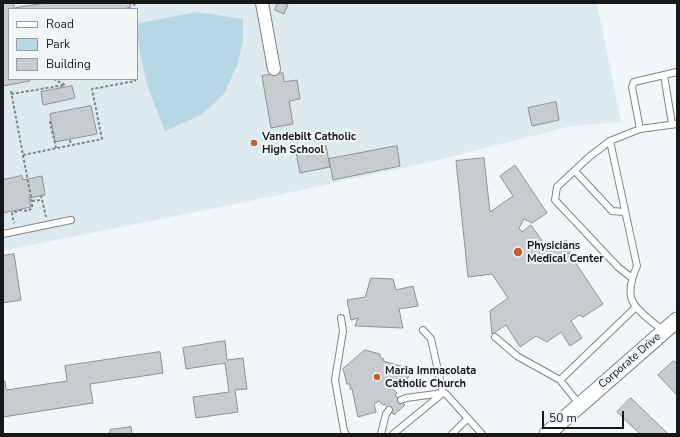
<!DOCTYPE html>
<style>
body{margin:0}
#map{position:relative;width:680px;height:437px;overflow:hidden;background:#f1f6f8;font-family:"Nunito Sans",sans-serif}
canvas{display:block}
.frame{position:absolute;inset:0;border:4px solid #161718;pointer-events:none}
.legend{position:absolute;left:8px;top:8px;width:130px;height:72px;box-sizing:border-box;background:#f1f6f8;border:1px solid #999d9e;margin:0;padding:5px 7px;list-style:none;font-size:12px;color:#161718}
.legend li{display:flex;align-items:center;gap:8px;height:20px}
.legend b{width:20px;border:1px solid #999d9e}
.scale{position:absolute;left:542px;top:411px;width:82px;height:18px;box-sizing:border-box;border:2px solid #161718;border-top:0;padding-left:5px;font-size:12px;line-height:14px;white-space:nowrap;color:#161718;-webkit-text-stroke:3px #f1f6f8;paint-order:stroke}
</style>
<div id="map">
<canvas width="680" height="437"></canvas>
<div class="frame"></div>
<ul class="legend">
<li><b style="height:5px;background:#fff"></b>Road</li>
<li><b style="height:11px;background:#b6d7e3"></b>Park</li>
<li><b style="height:11px;background:#c7ccce"></b>Building</li>
</ul>
<div class="scale">50 m</div>
</div>
<script>
const context = document.querySelector('canvas').getContext('2d');
context.lineJoin = 'round';
function fill(path, color) { context.fillStyle = color; context.fill(path, 'evenodd'); }
function stroke(path, color, width, dash) { context.strokeStyle = color; context.lineWidth = width; context.lineCap = dash ? 'butt' : 'round'; context.setLineDash(dash || []); context.stroke(path); }
function drawText(font, color, halo, rows, align = 'center') {
  context.font = font + ' "Nunito Sans",sans-serif'; context.lineWidth = 4; context.setLineDash([]); context.textBaseline = 'middle'; context.strokeStyle = halo; context.fillStyle = color; for (const [text, x, y, turn = 0] of rows) {
    context.save(); context.translate(x, y); context.rotate((+turn || 0) * Math.PI / 180); context.textAlign = isNaN(turn) ? turn : align; if (halo) context.strokeText(text, 0, 0); context.fillText(text, 0, 0); context.restore();
  }
}
const built = new Path2D(`
 M3,3H597L621,122L571,126L439,160L279,195L3,251ZM9,9H137V79H9Z`);
const green = new Path2D(`
 M197,12L243,19V41L238,63L224,94L201,115L165,131L147,85L137,38V28L140,23Z`);
const building = new Path2D(`
 M3,3H13L14,8L45,3H130L131,7L123,9H9V79H30V81L3,86Z
 M278,3H283L288,5L284,14L275,10Z
 M283,73L284,82L297,80L300,99L289,101L293,124L271,128L262,76Z
 M72,86L75,98L43,105L41,92Z
 M556,102L559,120L532,126L528,108Z
 M91,106L97,134L55,142L50,114Z
 M326,146L330,167L300,173L296,152Z
 M397,146L400,166L333,180L329,159Z
 M484,158L490,212L513,196L500,176L515,165L547,213L532,223L524,219L519,228L522,232L531,225L549,251L566,240L572,249L569,253L603,304L583,317L579,315L571,321L582,338L570,346L561,332L547,342L536,336L520,347L506,325L492,334L490,311L508,298L492,274L468,277L456,161Z
 M22,176L23,180L42,176L45,195L29,198L31,207L3,213V180Z
 M14,254L21,300L3,303V256Z
 M371,278L393,279L396,290L413,286L418,306L399,309L403,328L355,326L358,318L351,320L347,300L365,297Z
 M225,341L227,360L243,358L247,389L235,390L238,412L196,418L193,397L229,392L225,363L186,369L183,348Z
 M365,350L380,354V357L384,359L383,361L411,369L405,386L396,384L393,389L397,393L395,395L405,405L394,415L385,404L383,405L379,401L374,404L376,412L358,417L352,389H350V384H347L343,369Z
 M160,352L163,373L90,384L93,403L3,417V381H5L6,390L67,381L65,366Z
 M674,361L677,364V395L658,375Z
 M631,398L668,434H640L617,412Z
 M131,427L132,434H104L110,433V430Z`);
const path = new Path2D(`
 M134,3L135,9
 M11,91L32,203V208L28,211L21,210L12,213L14,223
 M11,94L65,85L54,79
 M51,122H50L56,148
 M70,140L71,145
 M23,155L102,139L92,89L135,81V79
 M41,195L46,217
 M32,201L42,200`);
const service = new Path2D(`
 M664,75L672,124
 M640,129L632,87L634,82L677,72
 M610,141L637,266C633,275 629,287 631,297C633,309 655,324 664,331
 M575,171L612,211L624,212
 M3,234L71,220
 M632,278L618,267L555,200L557,187L589,157L610,141L640,129L677,124
 M341,318L343,331L335,380L344,431L346,434
 M495,337L517,356L560,380L580,405
 M560,380L636,307
 M401,400L406,398L443,393L446,394L482,434
 M381,434L386,414L389,410
 M393,434L443,393L431,339L423,330
 M452,434L468,418`);
const minor = new Path2D(`
 M262,3L274,69`);
const tertiary = new Path2D(`
 M547,434L677,320`);
const markers = [
 [254,143,4,"#c45d30"],
 [518,252,5,"#c45d30"],
 [377,377,4,"#c45d30"]
];
const poiNames = [
 ["Vandebilt Catholic",262,137],
 ["High School",262,150],
 ["Physicians",527,246],
 ["Medical Center",527,259],
 ["Maria Immacolata",385,371],
 ["Catholic Church",385,384]
];
const streetNames = [
 ["Corporate Drive",630,361,-41]
];
fill(built, '#ddebf0');
fill(green, '#b6d7e3');
fill(building, '#c7ccce');
stroke(building, '#8d9294', 1);
stroke(service, '#808486', 8);
stroke(minor, '#808486', 14);
stroke(tertiary, '#808486', 17);
stroke(path, '#818385', 2, [3, 2]);
stroke(service, '#fff', 6);
stroke(minor, '#fff', 12);
stroke(tertiary, '#fff', 15);
for (const [x, y, r, color] of markers) { const dot = new Path2D(); dot.arc(x, y, r, 0, 2 * Math.PI); context.fillStyle = color; context.fill(dot); stroke(dot, '#f1f6f8', 1.5); }
drawText('bold 11px', '#161718', '#f1f6f8', poiNames, 'left');
drawText('11px', '#161718', '#f1f6f8', streetNames);
</script>
